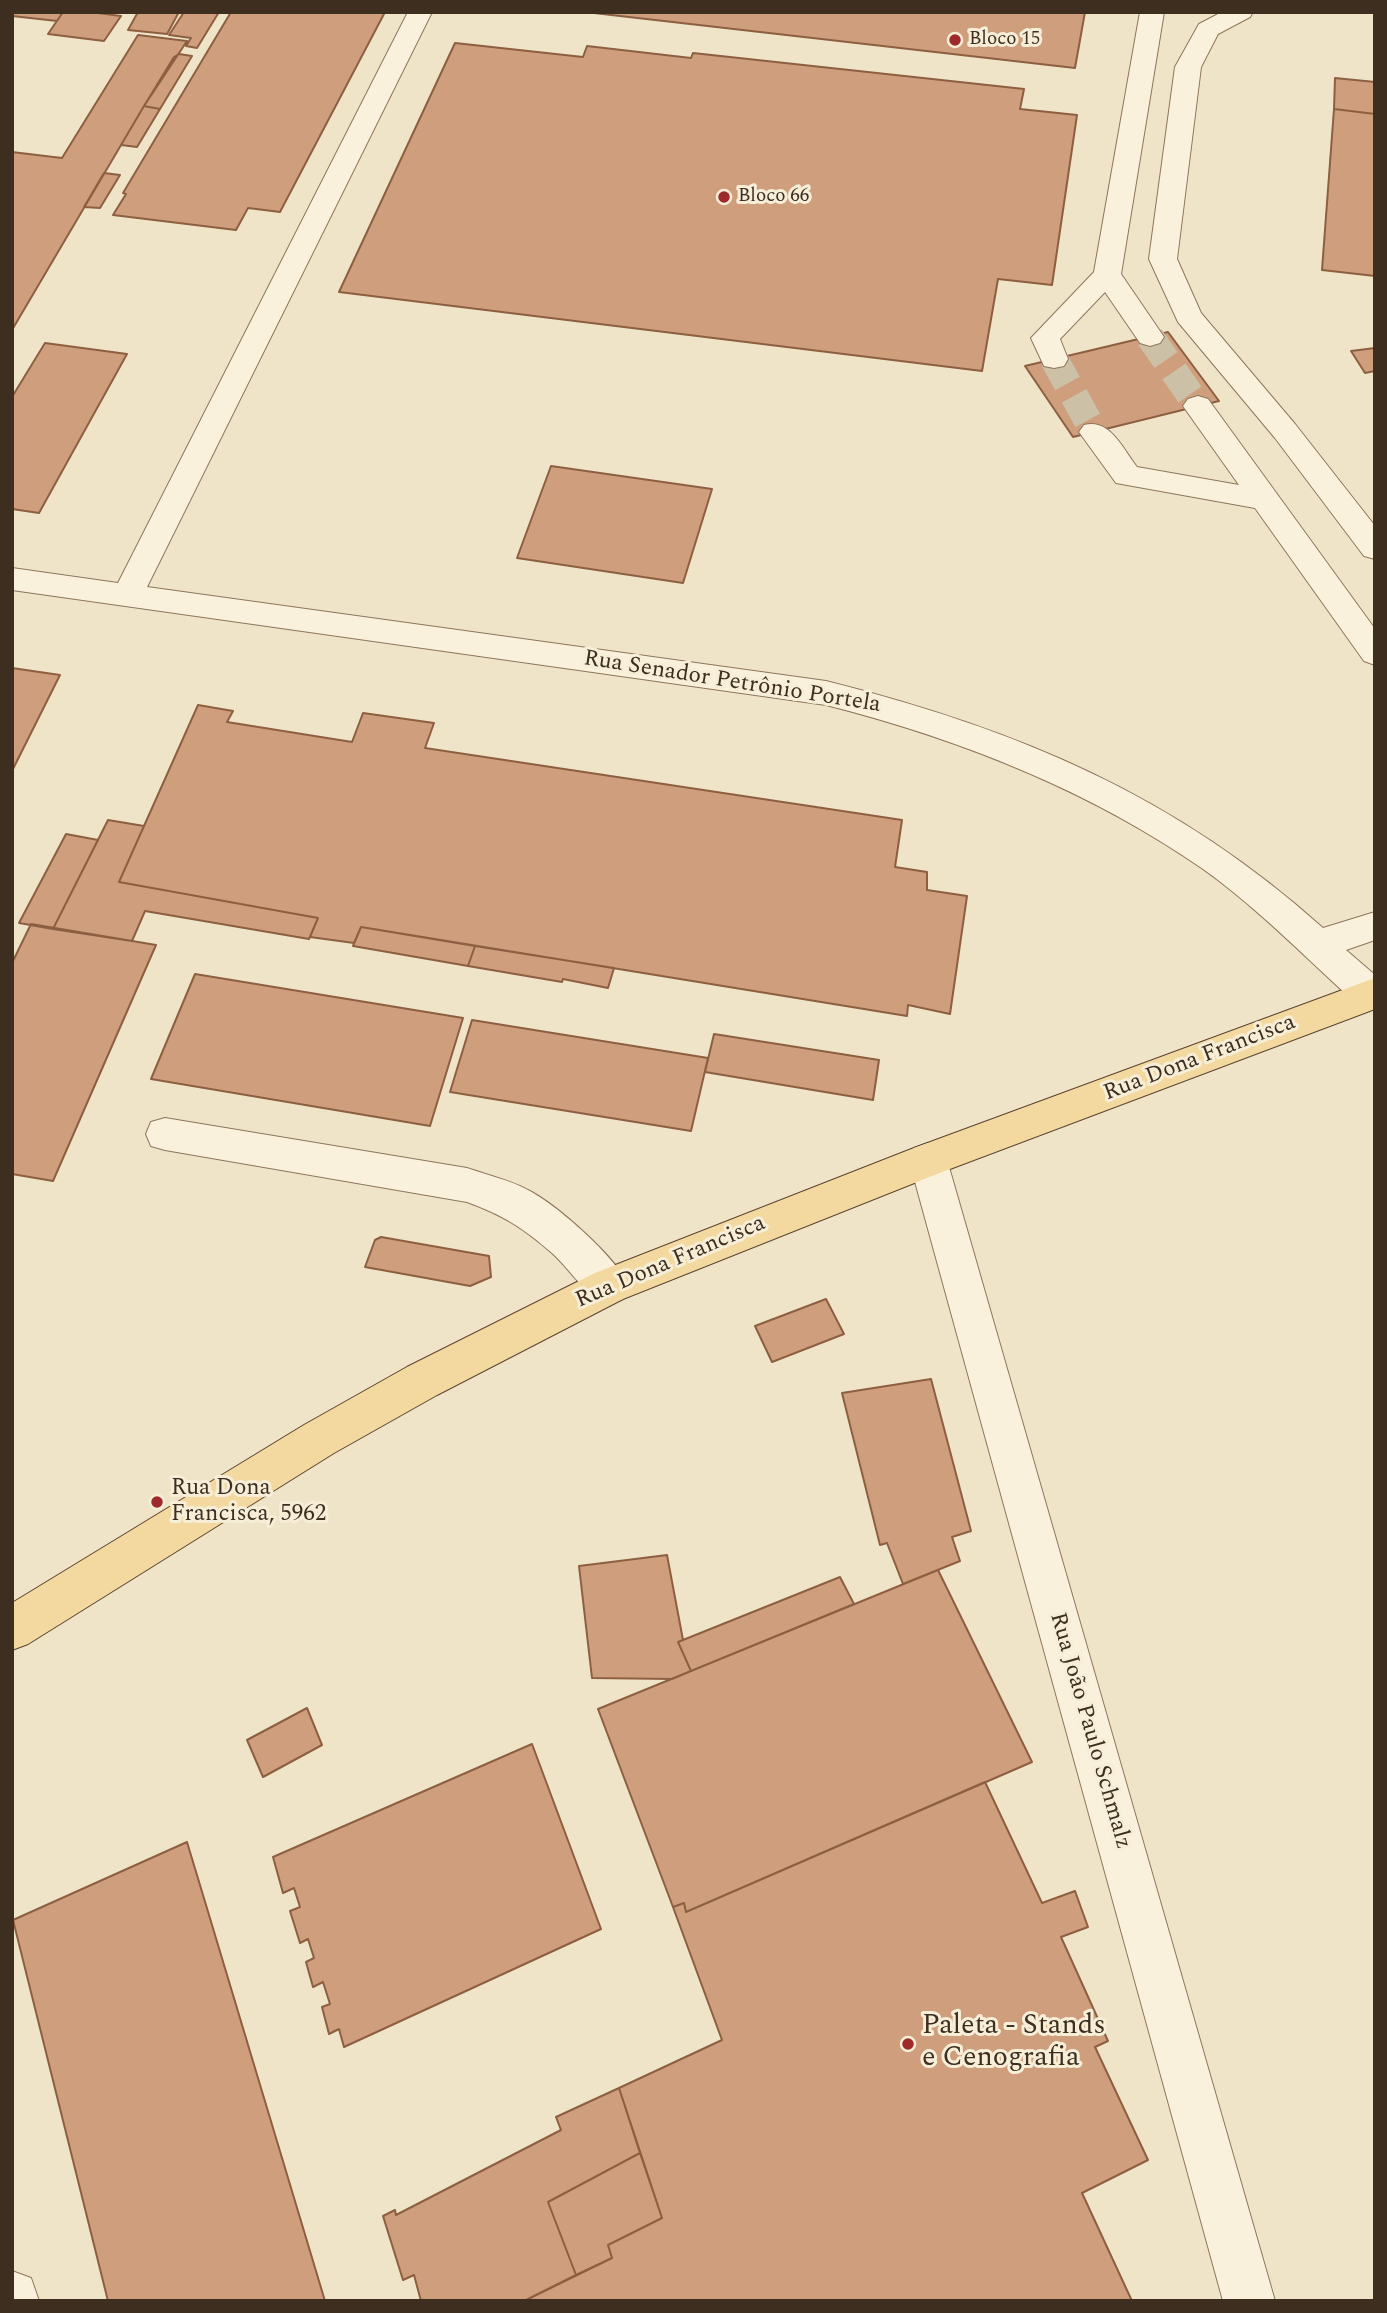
<!DOCTYPE html>
<meta charset="utf-8">
<style>
body{margin:0}
#map{position:relative;width:1387px;height:2313px;overflow:hidden;background:#f0e4c8;font-family:Spectral,serif}
canvas{display:block}
.frame{position:absolute;inset:0;border:14px solid #3d2e20;pointer-events:none}
</style>
<div id="map">
<canvas width="1387" height="2313"></canvas>
<div class="frame"></div>
</div>
<script>
const context = document.querySelector('canvas').getContext('2d');
context.lineJoin = 'round';
function fill(path, color) { context.fillStyle = color; context.fill(path, 'evenodd'); }
function stroke(path, color, width, dash) { context.strokeStyle = color; context.lineWidth = width; context.lineCap = dash ? 'butt' : 'round'; context.setLineDash(dash || []); context.stroke(path); }
function drawText(font, color, halo, rows, align = 'center') {
  context.font = font + ' Spectral,serif'; context.lineWidth = 6; context.setLineDash([]); context.textBaseline = 'middle'; context.strokeStyle = halo; context.fillStyle = color; for (const [text, x, y, turn = 0] of rows) {
    context.save(); context.translate(x, y); context.rotate((+turn || 0) * Math.PI / 180); context.textAlign = isNaN(turn) ? turn : align; if (halo) context.strokeText(text, 0, 0); context.fillText(text, 0, 0); context.restore();
  }
}
const building = new Path2D(`
 M12,12H63L57,21L12,16Z
 M63,12H90L121,16L104,41L48,34Z
 M138,12H179L167,34L128,30Z
 M184,12H219L197,48L186,46L191,38L169,35Z
 M231,12H385L280,212L248,208L236,230L113,215L126,194L123,193Z
 M585,12H1085L1075,68Z
 M138,35L187,41L144,106L12,330V152L62,158Z
 M455,43L583,57L587,46L691,58L693,53L1024,89L1020,109L1077,115L1052,285L998,279L982,371L339,292Z
 M179,54L192,56L160,109L144,106L174,57Z
 M1335,78L1375,82V114L1334,109Z
 M144,106L160,109L137,147L121,145Z
 M1334,109L1375,114V276L1322,270Z
 M104,173L120,175L100,208L84,207Z
 M1168,332L1219,401L1073,437L1025,366Z
 M45,343L127,354L39,513L12,509V397Z
 M1375,348V371L1365,373L1351,351Z
 M551,466L712,489L683,583L517,558Z
 M12,668L60,675L12,771Z
 M198,705L233,711L227,722L352,742L363,713L434,723L425,748L902,820L895,867L927,872V890L967,896L950,1014L908,1005L907,1016L361,927L354,943L310,937L318,918L119,882Z
 M108,820L144,826L119,882L318,918L309,939L145,911L132,941L53,929Z
 M66,834L98,840L53,929L19,923Z
 M31,924L156,945L53,1181L12,1174V963Z
 M361,927L475,946L468,966L353,946Z
 M475,946L614,968L608,988L563,979L562,982L468,966Z
 M195,974L463,1018L430,1126L151,1079Z
 M472,1020L708,1058L691,1131L450,1092Z
 M714,1034L879,1060L873,1100L705,1072Z
 M381,1237L489,1256L491,1277L470,1286L365,1267L375,1240Z
 M826,1299L844,1334L772,1362L755,1326Z
 M931,1379L971,1531L952,1537L960,1561L903,1584L887,1543L880,1545L842,1393Z
 M667,1555L683,1640L678,1642L691,1671L672,1679L592,1678L579,1566Z
 M938,1570L1032,1762L686,1912L684,1903L673,1907L598,1709Z
 M840,1577L854,1604L691,1671L678,1642Z
 M307,1708L322,1745L263,1777L247,1740Z
 M532,1744L601,1929L344,2047L339,2029L329,2034L322,2007L330,2004L323,1982L313,1987L306,1962L314,1958L308,1939L300,1943L290,1911L300,1907L294,1888L283,1893L273,1857Z
 M985,1782L1042,1903L1075,1891L1088,1927L1061,1937L1108,2041L1095,2047L1148,2160L1082,2193L1132,2301H524L612,2258L608,2245L662,2218L619,2088L722,2040L673,1907L684,1903L686,1912Z
 M187,1842L206,1905L325,2301H108L13,1920Z
 M619,2088L640,2153L548,2202L576,2275L524,2301H421L414,2275L403,2280L383,2216L395,2210L396,2215L561,2130L556,2117Z
 M640,2153L662,2218L608,2245L612,2258L576,2275L548,2202Z`);
const minorTunnel = new Path2D(`
 M1150,337L1198,406
 M1054,359L1094,432`);
const minor = new Path2D(`
 M408,12H432L147,587L826,681C1017,729 1175,795 1323,928L1375,912V940L1346,950L1375,975V1008L1358,1005C1307,959 1259,909 1203,869C1089,790 960,739 826,705L12,590V568L118,583Z
 M1140,12H1164L1121,274L1164,337L1160,343L1150,346L1140,343L1105,292L1060,339L1068,359L1064,366L1054,368L1044,366L1031,338L1094,272Z
 M1222,12H1253L1250,17L1218,34L1201,67L1177,259L1201,313L1295,424L1375,526V559L1364,556L1275,438L1178,322L1149,259L1175,67L1199,24Z
 M1198,396L1208,399L1375,629V665L1364,661L1255,508L1116,483L1079,432L1084,425C1110,418 1123,449 1137,467L1239,485L1183,406L1188,399Z
 M165,1118L467,1168C487,1175 510,1180 528,1190C557,1205 616,1257 629,1286L623,1299L609,1304C584,1295 571,1270 552,1253C523,1228 503,1215 467,1202L165,1150L151,1146L146,1134L151,1122Z
 M928,1143L942,1148L947,1160L1275,2301H1223L909,1160L914,1148Z
 M12,2271L31,2278L39,2301H12Z`);
const major = new Path2D(`
 M1375,978V1009L942,1172L623,1299L437,1395L334,1453L28,1644L12,1650V1603L304,1425L407,1367L595,1273L914,1148Z`);
const markers = [
 [955,40,7,"#9e2a2b"],
 [724,197,7,"#9e2a2b"],
 [157,1502,7,"#9e2a2b"],
 [908,2044,7,"#9e2a2b"]
];
const farPoinames = [
 ["Bloco 15",969,40],
 ["Bloco 66",738,197]
];
const streetNames = [
 ["Rua Senador Petrônio Portela",732,683,9],
 ["Rua Dona Francisca",1200,1059,-21],
 ["Rua Dona Francisca",671,1263,-23],
 ["Rua João Paulo Schmalz",1089,1731,74]
];
const poiNames = [
 ["Rua Dona",171,1489],
 ["Francisca, 5962",171,1515]
];
const nearPoinames = [
 ["Paleta - Stands",922,2028],
 ["e Cenografia",922,2060]
];
fill(building, '#cf9f7d');
stroke(building, '#8d5f41', 2);
stroke(minorTunnel, '#ccc0a6', 28, [28, 14]);
stroke(minor, '#8d765c', 2);
stroke(major, '#5b4430', 2);
fill(minor, '#faf1dc');
fill(major, '#f3d9a0');
for (const [x, y, r, color] of markers) { const dot = new Path2D(); dot.arc(x, y, r, 0, 2 * Math.PI); context.fillStyle = color; context.fill(dot); stroke(dot, '#f7eed8', 2.5); }
drawText('19px', '#3d2e20', '#f7eed8', farPoinames, 'left');
drawText('23px', '#3d2e20', '#f7eed8', streetNames);
drawText('23px', '#3d2e20', '#f7eed8', poiNames, 'left');
drawText('28px', '#3d2e20', '#f7eed8', nearPoinames, 'left');
</script>
